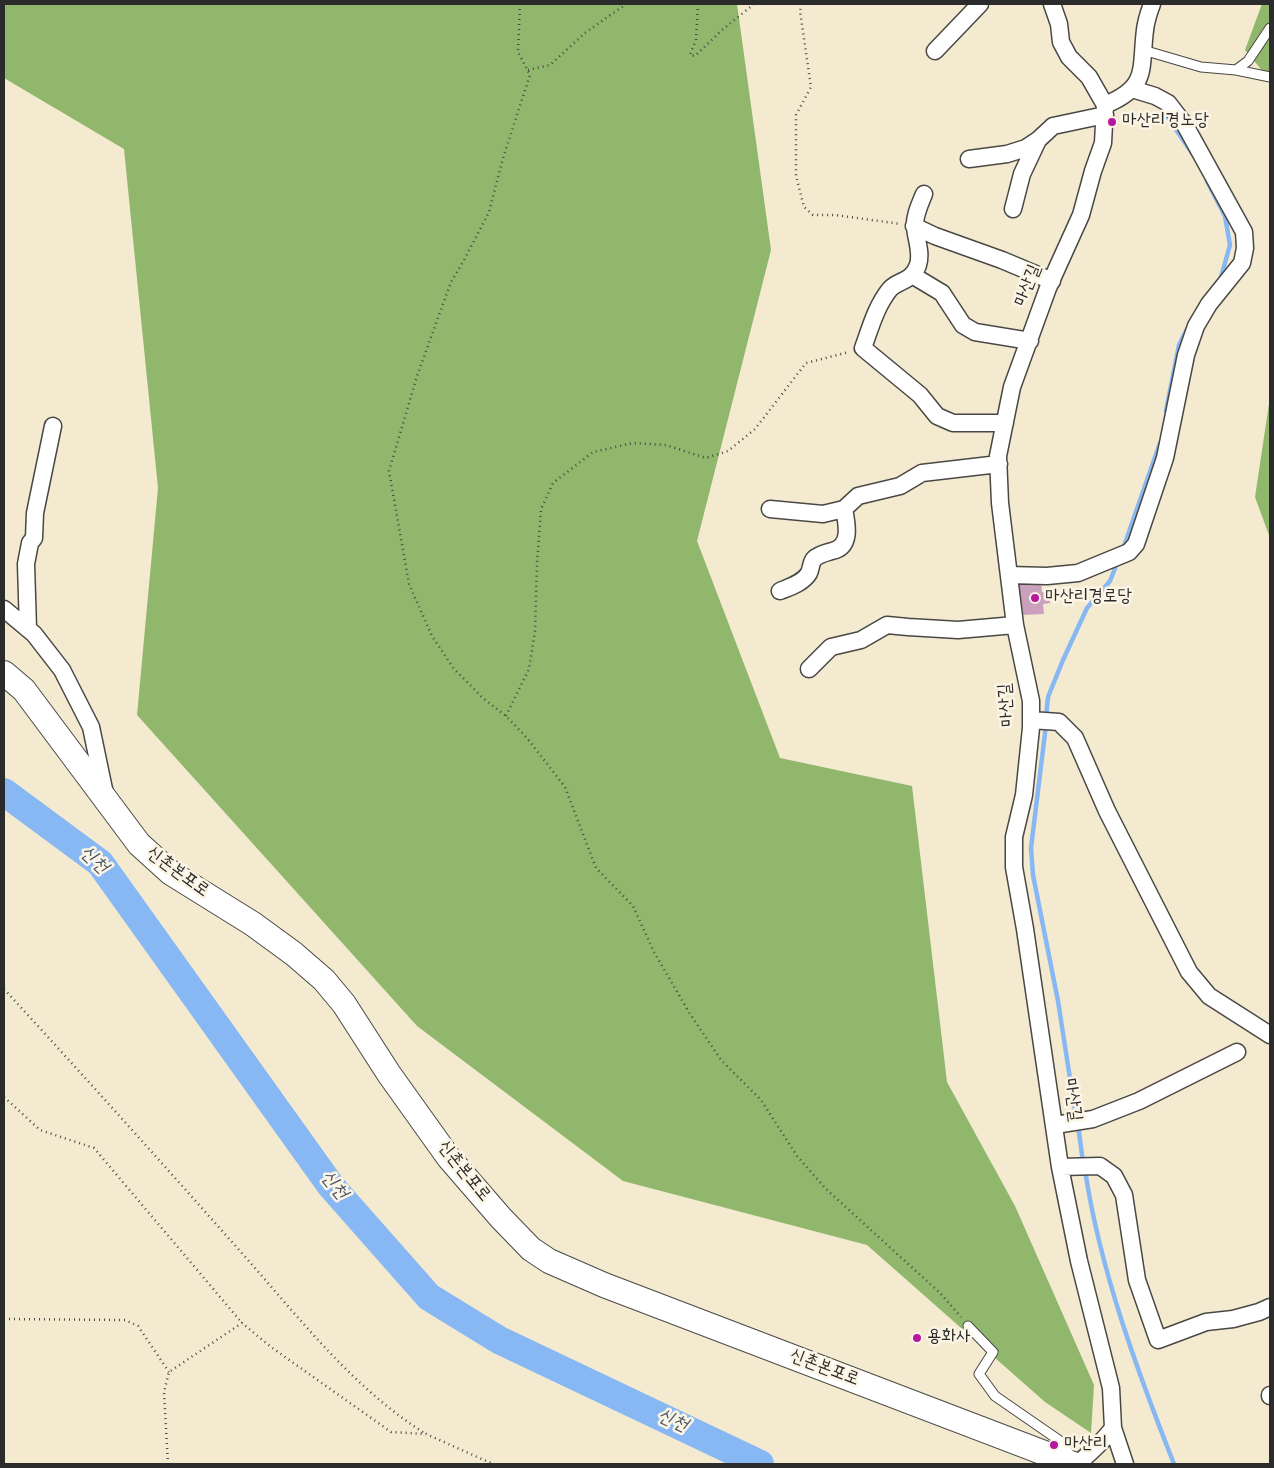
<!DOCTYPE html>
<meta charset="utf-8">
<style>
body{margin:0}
#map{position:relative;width:1274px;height:1468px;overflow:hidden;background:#f3ead0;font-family:"Indie Flower",sans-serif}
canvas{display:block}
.frame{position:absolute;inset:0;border:5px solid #2b2b2b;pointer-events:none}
</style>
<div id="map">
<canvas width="1274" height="1468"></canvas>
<div class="frame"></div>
</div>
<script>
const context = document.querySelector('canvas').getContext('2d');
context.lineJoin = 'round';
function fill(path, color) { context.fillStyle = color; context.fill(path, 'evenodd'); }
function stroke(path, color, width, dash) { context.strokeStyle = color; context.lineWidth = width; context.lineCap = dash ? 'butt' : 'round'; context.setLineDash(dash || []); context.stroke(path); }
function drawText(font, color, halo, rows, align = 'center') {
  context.font = font + ' "Indie Flower","Poor Story",sans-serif'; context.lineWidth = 5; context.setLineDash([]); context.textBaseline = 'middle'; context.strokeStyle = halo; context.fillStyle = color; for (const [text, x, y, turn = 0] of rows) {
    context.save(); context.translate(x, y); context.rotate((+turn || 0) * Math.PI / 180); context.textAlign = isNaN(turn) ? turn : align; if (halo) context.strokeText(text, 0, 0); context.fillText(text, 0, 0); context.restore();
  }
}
const forest = new Path2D(`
 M4,4H737L771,250L697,541L780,758L912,786L947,1082L1015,1206L1094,1385L1091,1433L1045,1402L867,1245L623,1181L417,1026L137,715L158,488L124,149L4,78Z
 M1262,4H1270V80L1245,50Z
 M1270,397V538L1255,497Z`);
const stream = new Path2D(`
 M1164,112L1194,156
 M1207,181L1225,216L1230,245L1221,277
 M1166,411L1179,345L1187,329
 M1123,549L1160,443
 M1046,717L1048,697L1063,660L1087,608L1110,581L1118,561
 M1046,725L1031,848L1033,875L1058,1001L1076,1117
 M1078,1125L1083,1162
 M1085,1170C1100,1270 1137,1370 1174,1464`);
const river = new Path2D(`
 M4,792L100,863L331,1186L429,1297L499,1340L760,1464`);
const building = new Path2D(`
 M1041,582L1042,592H1049L1050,603L1043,604L1044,614L1021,615L1019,583Z`);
const path = new Path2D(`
 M520,4L518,52L530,75L503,158L489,212L463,262L451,282L417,376L389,471L409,584L432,636L454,669L484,699L506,716L527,738L565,787L596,868L633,906L654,952L690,1014L721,1060L761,1100L797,1156L826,1189L940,1293L961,1317
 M698,4L696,40L690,55L695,56L722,30L754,4
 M802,4L800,11L811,87L796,115V176L804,207L813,215H835L901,224
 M528,70L550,65L585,33L626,4
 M506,716L529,669L535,631L537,564L541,509L553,483L593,452L633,443L666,445L706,458L728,451L755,429L806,363L849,352
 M4,989C84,1076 162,1163 240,1251C298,1316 352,1388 426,1434
 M4,1097L40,1130L94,1148L242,1323
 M4,1319L125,1320L138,1326L169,1372
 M168,1464L164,1392L169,1372L242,1323L271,1347L391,1432L426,1434L493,1464`);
const service = new Path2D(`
 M1143,50L1201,67L1236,70L1248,61L1270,28
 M1236,70L1270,77
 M968,1326L993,1352L979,1374L995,1396L1063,1443L1072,1458`);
const minor = new Path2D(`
 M1052,4L1059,24L1061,42L1069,57L1089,77L1105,105L1103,143L1093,171L1081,215L1048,288L1012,387L998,456L1000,503L1015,625L1031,701V728L1024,795L1014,837V867L1025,929L1060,1167L1079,1261L1111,1388L1113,1428
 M935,51L980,4
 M1105,105C1149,87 1140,70 1145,30C1146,21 1149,12 1152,4
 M969,159L1007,154L1026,148L1038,140L1053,126L1105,115
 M924,194C920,204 914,216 915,227C916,240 922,252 918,265C912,282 898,280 890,289C876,306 870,329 863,348L920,395L937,416L953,423H1005
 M1013,209L1022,174L1038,140
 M914,226L935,236L1002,260L1052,281
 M912,275L942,293L963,325L975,332L1030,341
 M770,509L823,514L844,509L858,496L900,486L922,473L999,464
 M1009,575L1047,576L1078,573L1129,552L1136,544L1165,458L1186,355L1196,326L1209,304L1242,263L1245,248L1244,232L1185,125L1168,103L1155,96L1132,89
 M780,591C790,587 803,583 809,573C811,569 811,562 814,559C819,554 826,553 832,551C852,547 847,524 844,509
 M4,609L34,634L62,670L91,727L105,794
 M28,629L26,564L30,543L34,538L35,513L53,426
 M809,669L831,647L861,640L887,625L908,627L958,630L1015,625
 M1031,720L1059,722L1075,738L1107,811L1189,972L1209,996L1270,1035
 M1055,1125L1093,1119L1139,1101L1237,1052
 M1060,1167L1100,1166L1114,1176L1124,1195L1137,1280L1158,1340L1206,1322L1233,1319L1259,1312L1270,1307
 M1270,1396V1395
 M1078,1464C1090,1452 1103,1442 1113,1428L1125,1464`);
const secondary = new Path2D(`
 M4,673L24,690L139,844L171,873L253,924L294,954L324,980L344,1004L389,1074L449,1158L501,1218L531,1249L549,1261L604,1285L1073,1464`);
const markers = [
 [1112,122,5,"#b5179e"],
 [1035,598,5,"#b5179e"],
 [917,1338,5,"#b5179e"],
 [1054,1445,5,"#b5179e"]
];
const poiNames = [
 ["마산리경노당",1122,122],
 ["마산리경로당",1045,598],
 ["용화사",927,1338],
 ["마산리",1064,1445]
];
const streetNames = [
 ["마산길",1029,286,-68],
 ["마산길",1008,705,-94],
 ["신촌본포로",177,873,36],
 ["마산길",1071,1100,82],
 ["신촌본포로",463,1172,51],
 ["신촌본포로",824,1369,21]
];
const waterNames = [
 ["신천",93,861,43],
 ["신천",333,1186,51],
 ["신천",672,1422,25]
];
fill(forest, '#90b76c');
stroke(stream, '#88b8f3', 4.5);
stroke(river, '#88b8f3', 28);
fill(building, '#caa0bd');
stroke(service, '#494844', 11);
stroke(minor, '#494844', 19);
stroke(secondary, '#494844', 26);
stroke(path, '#494844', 2.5, [1, 4]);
stroke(service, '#fff', 9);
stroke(minor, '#fff', 16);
stroke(secondary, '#fff', 24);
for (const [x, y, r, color] of markers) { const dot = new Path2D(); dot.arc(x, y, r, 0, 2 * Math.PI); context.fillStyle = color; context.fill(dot); stroke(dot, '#fcf5e5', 2); }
drawText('18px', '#2b2b2b', '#fcf5e5', poiNames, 'left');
drawText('18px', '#2b2b2b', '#fcf5e5', streetNames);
drawText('italic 19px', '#475567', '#fcf5e5', waterNames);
</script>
